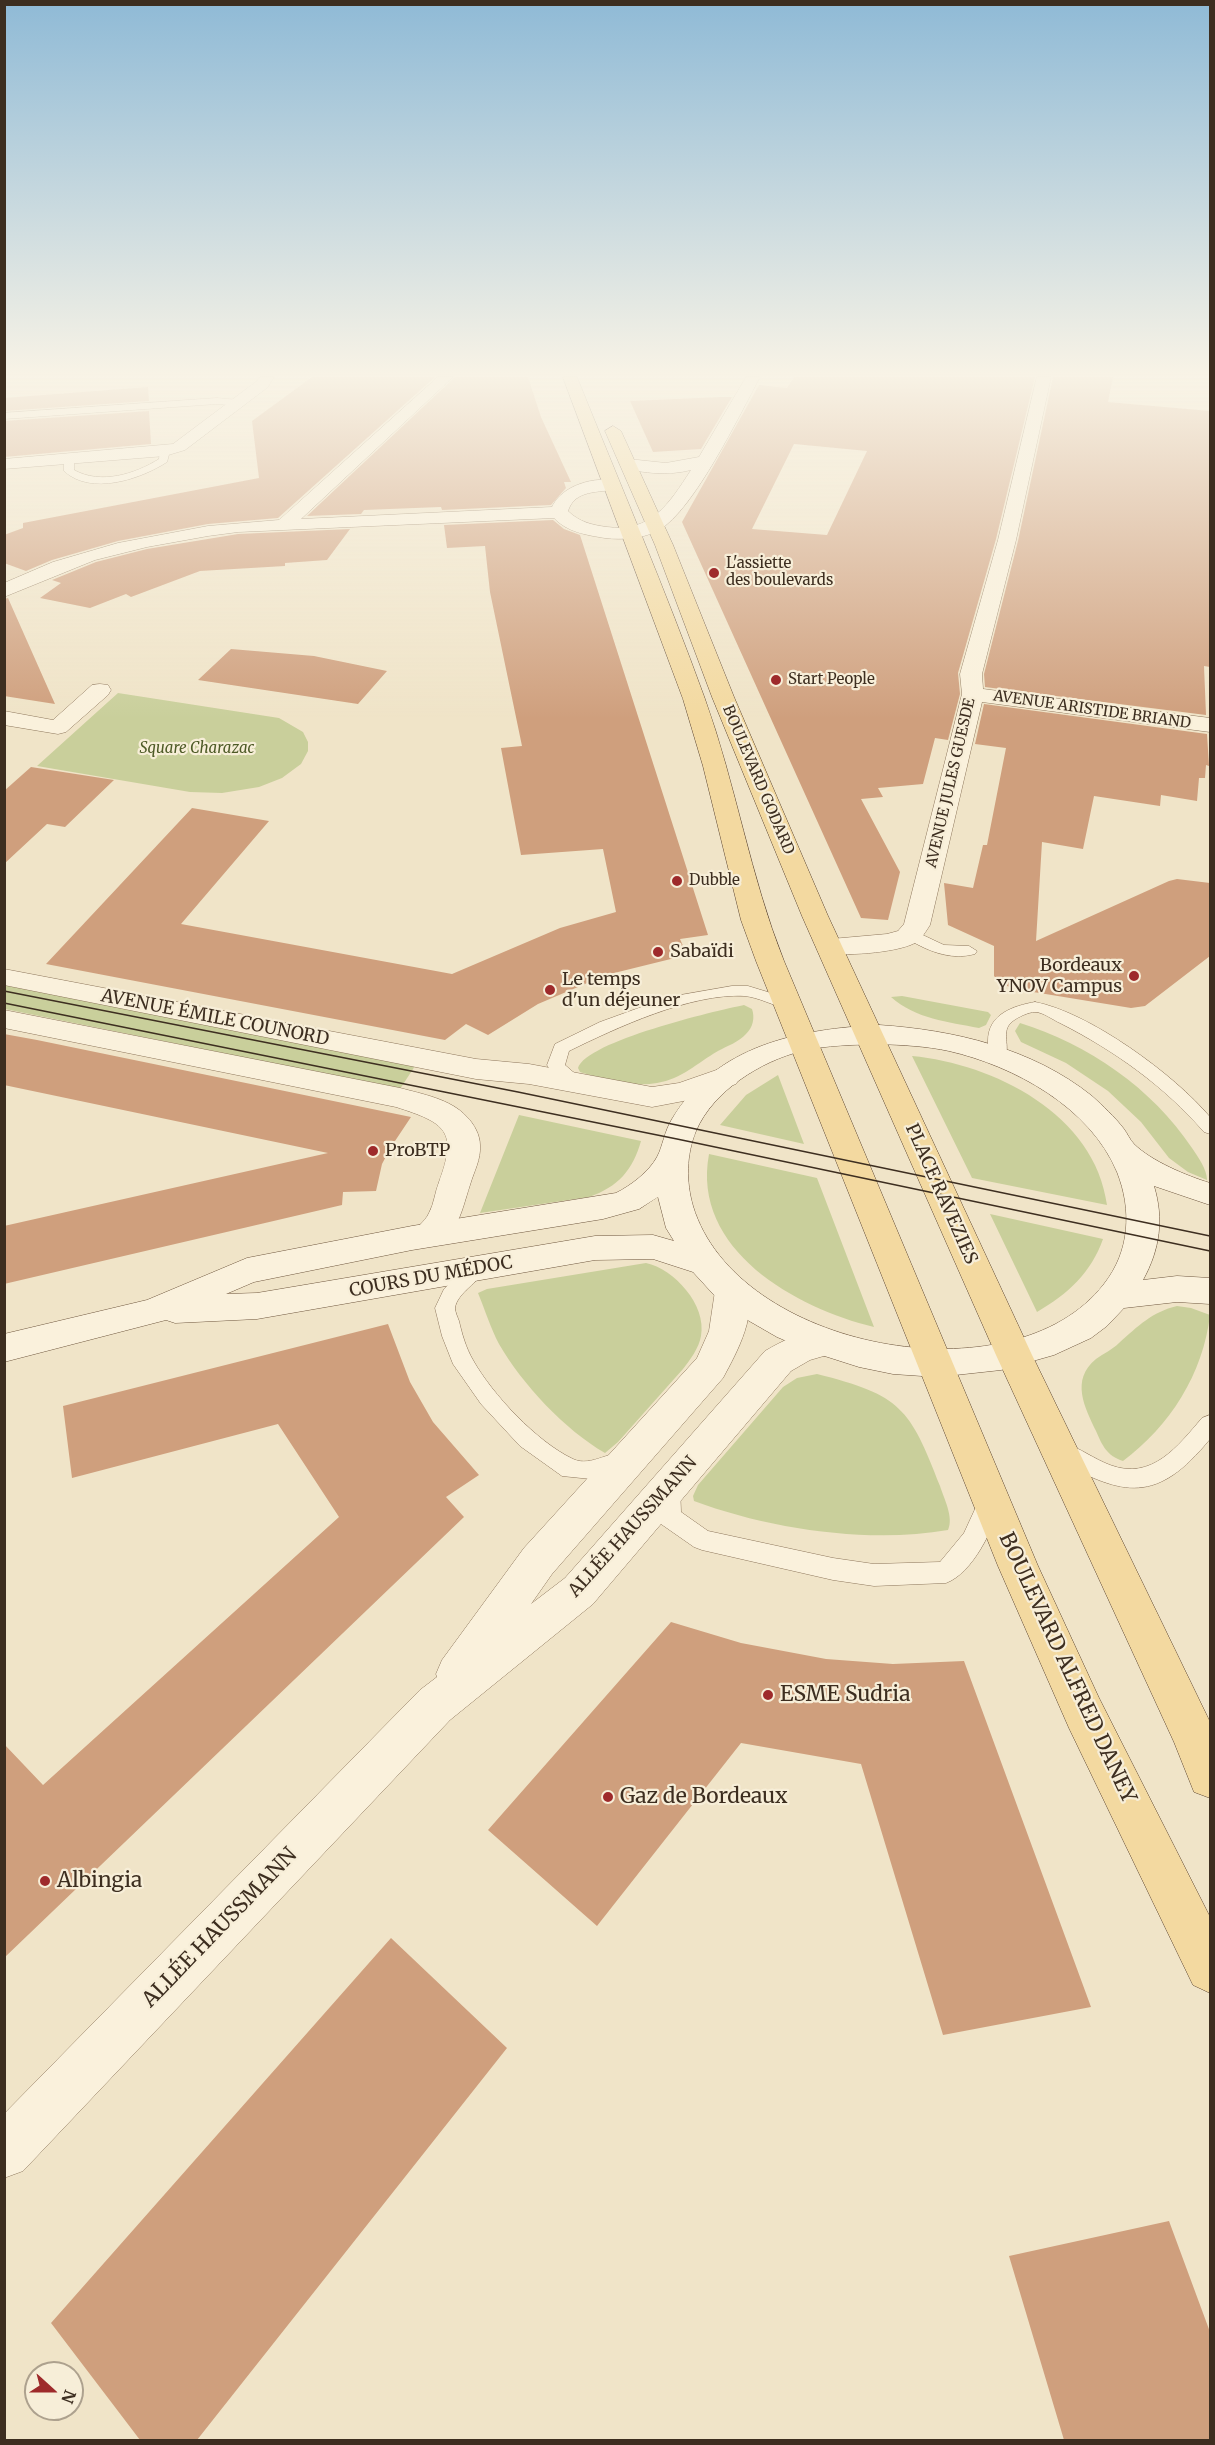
<!DOCTYPE html>
<meta charset="utf-8">
<style>
body{margin:0}
#map{position:relative;width:1215px;height:2445px;overflow:hidden;background:#f0e4c8;font-family:Merriweather,serif}
canvas{display:block}
.frame{position:absolute;inset:0;border:6px solid #3d2e20;pointer-events:none}
.north{position:absolute;left:24px;top:2361px;width:60px;height:60px;box-sizing:border-box;background:#f7eed8;border:2px solid #ada18e;border-radius:50%;rotate:111deg;font-size:16px;font-weight:700;line-height:24px;text-align:center;color:#3d2e20}
.north::after{content:'';display:block;margin:auto;width:21px;height:27px;background:#9e2a2b;clip-path:polygon(50% 0,100% 100%,50% 72%,0 100%)}
</style>
<div id="map">
<canvas width="1215" height="2445"></canvas>
<div class="frame"></div>
<div class="north">N</div>
</div>
<script>
const context = document.querySelector('canvas').getContext('2d');
context.lineJoin = 'round';
function fill(path, color) { context.fillStyle = color; context.fill(path, 'evenodd'); }
function stroke(path, color, width, dash) { context.strokeStyle = color; context.lineWidth = width; context.lineCap = dash ? 'butt' : 'round'; context.setLineDash(dash || []); context.stroke(path); }
function drawText(font, color, halo, rows, align = 'center') {
  context.font = font + ' Merriweather,serif'; context.lineWidth = 4.5; context.setLineDash([]); context.textBaseline = 'middle'; context.strokeStyle = halo; context.fillStyle = color; for (const [text, x, y, turn = 0] of rows) {
    context.save(); context.translate(x, y); context.rotate((+turn || 0) * Math.PI / 180); context.textAlign = isNaN(turn) ? turn : align; if (halo) context.strokeText(text, 0, 0); context.fillText(text, 0, 0); context.restore();
  }
}
const green = new Path2D(`
 M118,693L279,718L303,732L308,742V751L301,764L282,778L259,787L222,793L190,792L37,766Z
 M4,985L415,1066L400,1089L5,1009Z
 M902,996L988,1012L991,1015L986,1025L979,1028C948,1022 916,1019 891,997Z
 M744,1005L752,1009C755,1018 753,1027 746,1034C739,1042 727,1046 718,1051C697,1063 682,1079 657,1083C632,1087 604,1080 580,1072L578,1068C587,1041 715,1011 744,1005Z
 M1020,1023C1088,1044 1152,1088 1192,1148C1198,1157 1207,1169 1207,1180L1188,1172L1169,1158L1141,1122L1108,1091L1066,1063L1021,1042L1015,1031Z
 M912,1056C994,1064 1095,1114 1107,1205L972,1178Z
 M778,1075L804,1144L720,1125L746,1095Z
 M519,1115L641,1141C633,1170 618,1187 589,1197L480,1213Z
 M709,1154L817,1178L874,1327C796,1308 691,1250 709,1154Z
 M990,1214L1103,1239C1091,1273 1068,1294 1037,1312Z
 M646,1263C674,1269 707,1305 701,1336C699,1348 690,1360 683,1369L618,1442L605,1453C565,1430 522,1384 499,1344C491,1329 485,1310 478,1293L487,1289Z
 M1177,1306L1191,1308L1210,1315C1203,1374 1170,1426 1123,1461C1107,1456 1102,1445 1096,1431C1085,1408 1070,1380 1096,1359C1104,1353 1112,1350 1119,1343C1138,1326 1152,1312 1177,1306Z
 M817,1374C901,1395 910,1408 940,1486C944,1499 954,1517 948,1530C869,1544 769,1529 694,1501L693,1496L698,1485L783,1387L797,1378Z`);
const building = new Path2D(`
 M312,377H435L278,518L208,524L118,541L52,560L26,571L4,563V535L23,528V523L259,478L252,421Z
 M455,377H528L541,417L571,482H564L566,488L551,505L442,510L441,507L364,510L361,514L307,516Z
 M794,377H1035L996,539L958,673L960,694L948,740L935,738L923,784L878,788L883,797L861,799L900,872L888,920L861,918L682,522L759,385L787,388ZM794,444L867,451L827,535L752,529Z
 M1053,377H1113L1108,402L1210,411V667L1204,666L1206,715L985,687L984,674L1018,541Z
 M148,387L149,401L4,411V398Z
 M720,397H732L701,449L653,452L630,401Z
 M149,411L151,444L4,457V421Z
 M553,520L564,529L580,535L708,935L680,939L687,955L606,975L538,1004L488,1035L466,1024L445,1040L46,964L192,808L269,821L181,924L452,974L560,928L616,912L603,849L521,855L501,748L522,746L490,592L485,546L447,548L444,525Z
 M350,529L327,560L285,563V566L200,571L131,597L126,594L90,608L40,598L61,583L52,580L96,562L147,549L238,534Z
 M8,598L55,704L4,696V599Z
 M231,649L314,656L387,671L358,704L198,680Z
 M984,704L1207,734L1209,766L1206,765L1205,778H1199L1197,801L1161,795L1160,806L1094,796L1083,849L1042,842L1036,941L1169,881L1177,879L1210,883V956L1145,1006L1131,1008L1015,989L1002,984L994,976V946L948,925L944,883L973,888L983,845H987L1006,748L975,744Z
 M31,767L114,780L65,827L47,824L4,864V791Z
 M4,1034L37,1040L411,1117L391,1147L382,1164L376,1191L343,1192L342,1205L4,1284V1226L328,1153L4,1085Z
 M388,1324L410,1382L433,1422L479,1475L446,1497L464,1517L4,1958V1744L43,1785L339,1517L278,1424L72,1478L63,1406Z
 M671,1622L741,1643L826,1659L893,1664L964,1661L1091,2007L943,2035L861,1764L741,1743L597,1926L488,1830Z
 M391,1938L507,2048L197,2440H140L51,2323Z
 M1169,2221L1210,2332V2440H1064L1009,2256Z`);
const service = new Path2D(`
 M217,398L239,400L244,403L239,406L217,404L4,419V413Z
 M165,448L170,451L167,462C141,479 91,496 64,471V459L69,456L74,459V470C101,485 135,474 159,459L160,451Z
 M910,929L944,945L969,946L977,951L975,954C949,961 926,950 904,937L902,934L904,931Z
 M732,986H748L794,1000L796,1004L794,1008L788,1009C774,1006 758,997 744,996C691,993 616,1028 569,1051L565,1065L586,1083L583,1087L577,1089L554,1076L547,1065L555,1044L600,1022L669,997Z
 M1035,1002C1089,1012 1175,1075 1210,1117V1134L1204,1132C1164,1086 1115,1051 1060,1023C1053,1020 1043,1012 1035,1012C1029,1012 1018,1017 1013,1021C999,1031 1012,1047 1004,1059H992C988,1053 988,1047 988,1041C988,1014 1013,1006 1035,1002Z
 M476,1262L483,1264L486,1269C479,1282 457,1293 455,1308C455,1312 458,1318 459,1321C462,1334 466,1348 473,1360C492,1394 537,1442 573,1459C592,1468 611,1448 630,1454L633,1461L630,1468L591,1479L562,1476L520,1446L481,1404L453,1364L442,1336L435,1308L444,1289L469,1264Z
 M1210,1415V1439C1157,1504 1124,1497 1056,1459L1053,1452L1056,1445L1064,1443C1080,1448 1094,1459 1110,1465C1152,1481 1178,1446 1202,1418Z
 M669,1478L677,1481L680,1488L681,1512L708,1531L833,1558L874,1564L940,1562L964,1533L981,1496L989,1493L997,1496L1001,1503C993,1529 973,1573 946,1583L874,1586L833,1580L702,1550L694,1547L661,1524L657,1517L658,1488L661,1481Z`);
const minor = new Path2D(`
 M260,377H274L268,387L185,450L165,456L4,469V459L173,444L257,381Z
 M438,377H453L301,519L552,507C562,485 595,476 617,481L620,485L617,489C599,493 575,489 568,511C579,522 592,525 607,527C651,533 669,504 691,470C668,476 644,473 622,468L620,464L622,460L628,459L666,463L699,457L746,377H760C740,414 694,510 659,530C643,539 622,540 605,538C586,535 567,532 554,518L238,532L208,536L147,547L95,560L4,597V583L53,562L118,543L208,526L279,520Z
 M1037,377H1051L1016,540L982,674L983,689L1210,718V732L982,702L930,925C926,931 921,940 915,943C896,953 841,957 820,952L816,946L820,940L887,934L898,931L904,924L962,694L960,674L998,540Z
 M100,684L108,685L111,690L108,695L66,732L58,734L4,725V711L53,720L92,685Z
 M4,969L476,1059L529,1064L652,1087L679,1083L725,1067L736,1070L740,1077L736,1084L694,1099L652,1107L529,1084L476,1079L4,985Z
 M4,1010L400,1088C422,1094 451,1099 467,1117C474,1124 480,1135 480,1145C481,1160 474,1171 470,1185C461,1212 454,1255 416,1244L411,1235C416,1227 425,1222 429,1213C434,1204 435,1192 439,1182C458,1131 446,1123 396,1107L4,1028Z`);
const tertiary = new Path2D(`
 M732,1278L744,1282C760,1311 737,1352 723,1378L552,1574L531,1604L565,1578L765,1351C786,1339 810,1326 834,1333L839,1343L834,1353L810,1360L791,1371L593,1604L450,1720L23,2171L4,2178V2114L420,1690L437,1677L436,1674L442,1660L524,1548L697,1358L709,1331L715,1291L720,1282Z`);
const secondary = new Path2D(`
 M879,1025C954,1030 1032,1048 1092,1096C1103,1106 1114,1116 1124,1129C1127,1133 1130,1140 1134,1144C1151,1161 1187,1176 1210,1183V1205L1154,1186C1164,1219 1160,1249 1143,1280L1177,1276L1210,1278V1304L1177,1302L1124,1308L1107,1326L1091,1338L1054,1355L1001,1370L937,1377L893,1374L859,1367L812,1352L777,1337L744,1318L714,1295L693,1272L653,1259L595,1260L257,1319L175,1323L166,1320L4,1362V1334L147,1300L247,1258L412,1226L616,1193C630,1186 649,1172 657,1157C663,1146 664,1132 672,1119C716,1045 799,1029 879,1025ZM879,1044C902,1045 926,1046 949,1051C1014,1066 1090,1107 1117,1172C1132,1210 1130,1251 1104,1284C1013,1402 736,1349 693,1206C686,1182 686,1155 696,1131C713,1091 761,1061 802,1051C827,1045 853,1045 879,1044ZM658,1197L666,1228L674,1241L653,1235L595,1236L257,1293L226,1294L254,1282L412,1250L603,1219L639,1209Z`);
const primary = new Path2D(`
 M563,377H577C620,484 666,591 705,699C736,785 750,876 784,961L1038,1566L1099,1698L1210,1917V1993L1193,1985L1069,1728L998,1566L756,961L741,920L703,766L683,699Z
 M613,426L621,431L673,545L734,697L828,916L1032,1355L1209,1720L1210,1725V1798L1194,1792L1174,1742L996,1355L802,916L712,697L655,545L605,431Z`);
const tram = new Path2D(`
 M4,991L518,1092L1210,1236
 M4,1003L677,1139L1210,1251`);
const markers = [
 [714,573,6,"#9e2a2b"],
 [776,680,6,"#9e2a2b"],
 [677,881,6,"#9e2a2b"],
 [658,952,6,"#9e2a2b"],
 [1134,976,6,"#9e2a2b"],
 [550,990,6,"#9e2a2b"],
 [373,1151,6,"#9e2a2b"],
 [768,1695,6,"#9e2a2b"],
 [608,1797,6,"#9e2a2b"],
 [45,1881,6,"#9e2a2b"]
];
const farPoinames = [
 ["L'assiette",726,564],
 ["des boulevards",726,581],
 ["Start People",788,680],
 ["Dubble",689,881]
];
const farStreetnames = [
 ["AVENUE ARISTIDE BRIAND",1092,710,8],
 ["BOULEVARD GODARD",758,780,67],
 ["AVENUE JULES GUESDE",951,783,-77]
];
const farParknames = [
 ["Square Charazac",197,749]
];
const poiNames = [
 ["Sabaïdi",670,952],
 ["Bordeaux",1122,966,"right"],
 ["YNOV Campus",1122,987,"right"],
 ["Le temps",562,980],
 ["d'un déjeuner",562,1001],
 ["ProBTP",385,1151]
];
const streetNames = [
 ["AVENUE ÉMILE COUNORD",215,1018,11],
 ["PLACE RAVEZIES",941,1194,66],
 ["COURS DU MÉDOC",431,1277,-10],
 ["ALLÉE HAUSSMANN",633,1527,-48]
];
const nearStreetnames = [
 ["BOULEVARD ALFRED DANEY",1067,1668,65],
 ["ALLÉE HAUSSMANN",220,1928,-46]
];
const nearPoinames = [
 ["ESME Sudria",780,1695],
 ["Gaz de Bordeaux",620,1797],
 ["Albingia",57,1881]
];
fill(green, '#c9cf9b');
fill(building, '#cf9f7d');
stroke(service, '#8d765c', 1);
stroke(minor, '#8d765c', 1);
stroke(tertiary, '#8d765c', 1);
stroke(secondary, '#6f573f', 1);
stroke(primary, '#5b4430', 1);
fill(service, '#faf1dc');
fill(minor, '#faf1dc');
fill(tertiary, '#faf1dc');
fill(secondary, '#faf1dc');
fill(primary, '#f3d9a0');
stroke(tram, '#3d2e20', 1.5);
const sky = context.createLinearGradient(0, 0, 0, 719);
sky.addColorStop(0, '#8fbad6');
sky.addColorStop(0.52, '#f8f3e6');
sky.addColorStop(1, '#f8f3e600');
context.fillStyle = sky;
context.fillRect(0, 0, 1215, 719);
for (const [x, y, r, color] of markers) { const dot = new Path2D(); dot.arc(x, y, r, 0, 2 * Math.PI); context.fillStyle = color; context.fill(dot); stroke(dot, '#f7eed8', 2); }
drawText('15px', '#3d2e20', '#f7eed8', farPoinames, 'left');
drawText('15px', '#3d2e20', '#f7eed8', farStreetnames);
drawText('italic 15px', '#4d5a26', '#f7eed8', farParknames);
drawText('18px', '#3d2e20', '#f7eed8', poiNames, 'left');
drawText('18px', '#3d2e20', '#f7eed8', streetNames);
drawText('21px', '#3d2e20', '#f7eed8', nearStreetnames);
drawText('21px', '#3d2e20', '#f7eed8', nearPoinames, 'left');
</script>
